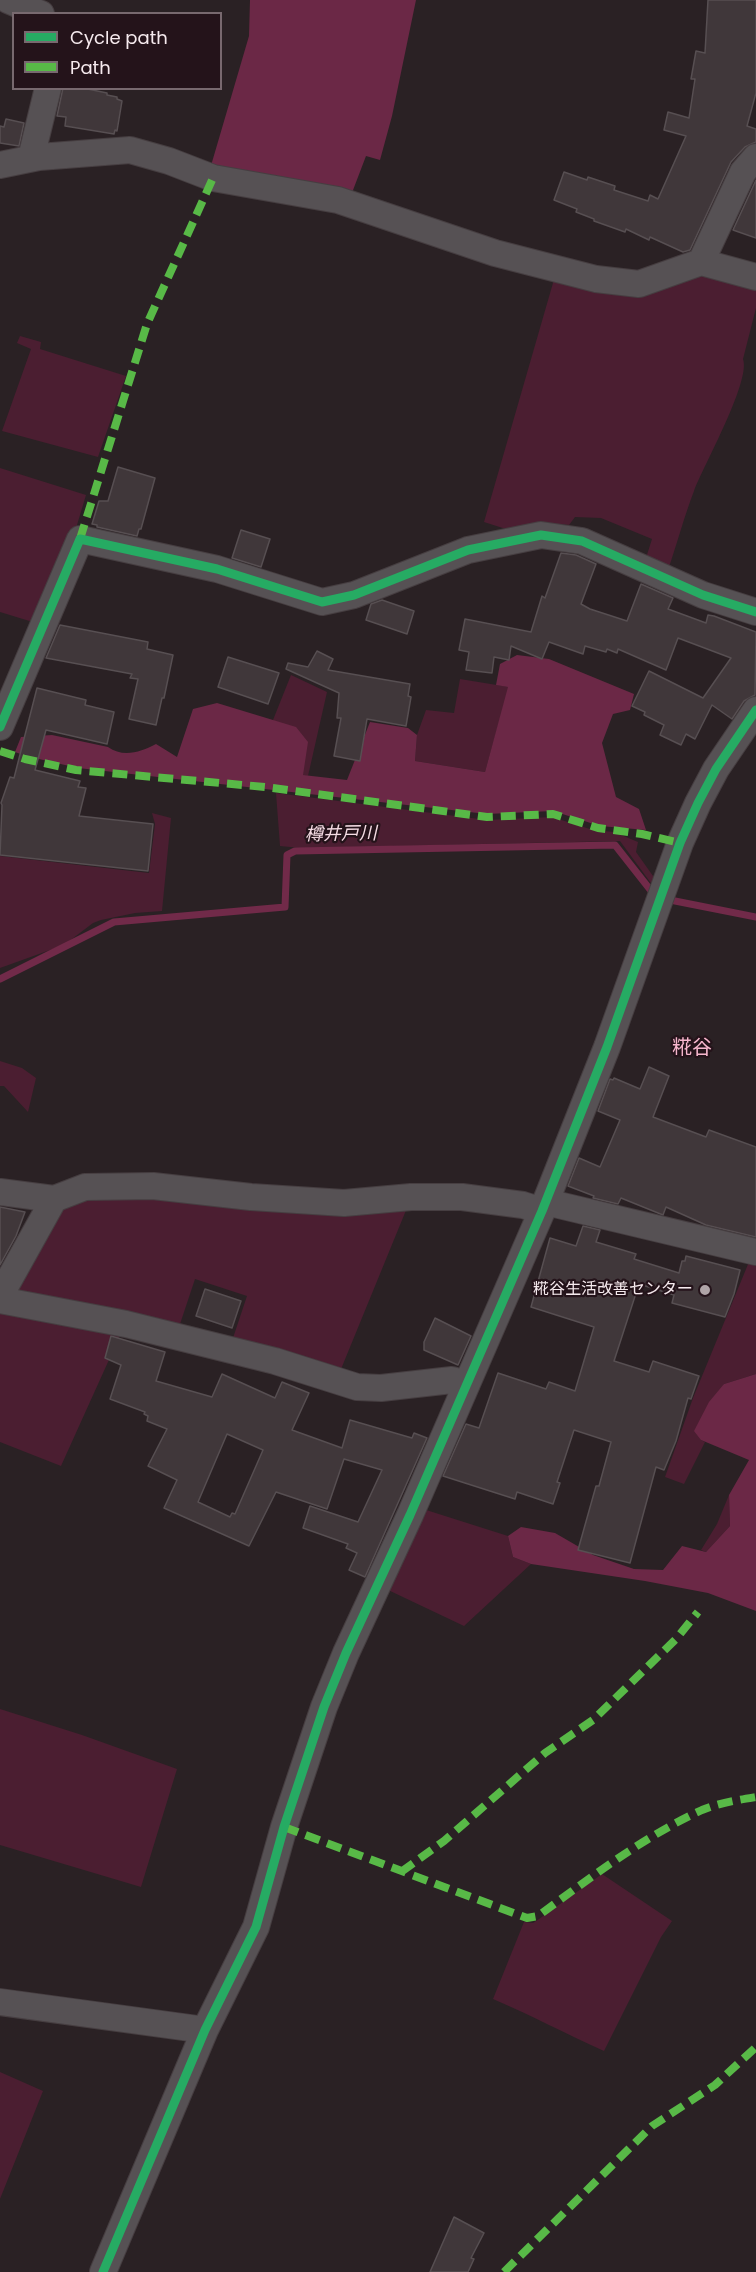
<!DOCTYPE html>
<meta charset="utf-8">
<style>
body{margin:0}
#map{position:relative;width:756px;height:2272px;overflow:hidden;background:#2a2124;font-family:Poppins,sans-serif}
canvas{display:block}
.legend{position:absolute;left:12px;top:12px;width:210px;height:78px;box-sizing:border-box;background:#24131a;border:2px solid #78696f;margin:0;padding:8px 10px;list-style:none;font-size:18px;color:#f6eaee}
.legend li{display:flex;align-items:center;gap:12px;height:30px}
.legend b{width:30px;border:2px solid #78696f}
</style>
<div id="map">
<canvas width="756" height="2272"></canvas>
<ul class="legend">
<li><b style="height:8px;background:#26ab63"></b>Cycle path</li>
<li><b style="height:8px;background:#58b947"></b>Path</li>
</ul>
</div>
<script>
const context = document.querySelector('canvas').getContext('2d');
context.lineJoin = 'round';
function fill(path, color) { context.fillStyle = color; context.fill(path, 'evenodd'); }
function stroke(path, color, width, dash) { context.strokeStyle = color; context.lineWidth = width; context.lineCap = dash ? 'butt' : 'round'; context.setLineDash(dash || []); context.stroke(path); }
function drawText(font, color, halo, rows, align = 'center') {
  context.font = font + ' Poppins,"Noto Sans JP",sans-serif'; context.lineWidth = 4.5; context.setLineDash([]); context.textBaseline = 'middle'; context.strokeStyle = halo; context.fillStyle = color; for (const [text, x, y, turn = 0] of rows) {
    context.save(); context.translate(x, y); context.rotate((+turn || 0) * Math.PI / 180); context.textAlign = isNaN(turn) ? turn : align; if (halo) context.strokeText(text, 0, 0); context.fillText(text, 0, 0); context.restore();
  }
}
const green = new Path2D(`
 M699,270L756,282V308L743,359C751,381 704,465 694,491C684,517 677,544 668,570L645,561L652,539L601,518L575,517L569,525L561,524L509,530L484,522L555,276Z
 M20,336L41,342L40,349L126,376L98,457L2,431L31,349L17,343Z
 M0,468L86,495L74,535L36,623L0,612Z
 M291,675L327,692L308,776L302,775L273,720Z
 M460,679L509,687L485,772L415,761L417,735L426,710L454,713Z
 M276,793L487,820L552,817L593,830L614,832L638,842L636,852L658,883L656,890L620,841L301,848L280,846Z
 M152,813L171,818L162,911L135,913L101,920L93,923L64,945L0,968V856L149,873L155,824Z
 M0,1061L22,1068L36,1078L28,1112L4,1086H0Z
 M76,1197L409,1203L339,1374L232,1341L247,1296L195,1279L179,1327L20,1292L17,1289L52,1214Z
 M751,1257H756V1374L724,1384L701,1440L705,1442L684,1484L665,1477L693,1398Z
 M11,1309L122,1331L61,1466L0,1442V1314Z
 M729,1495L730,1526L706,1552L701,1550L717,1524Z
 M423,1509L508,1536L513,1557L531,1564L464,1626L386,1589Z
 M0,1709L82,1735L177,1769L141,1887L0,1845Z
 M602,1874L672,1921L661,1937L604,2051C566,2034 531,2015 493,1999L524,1922L533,1923L539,1919Z
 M0,2072L43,2091L0,2199Z`);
const forest = new Path2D(`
 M250,0H416L392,116L380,160L366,156L350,198L210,169L249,36Z
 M517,655L549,659L634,694L630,710L613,714L602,743L616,797L639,809L646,830L600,826L553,811L487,814L78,768L26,756L15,752L21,737L52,735L108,747C123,758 141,752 156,744L177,757L193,709L217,703L296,727L308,742L303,775L347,780L370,722L408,728L417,735L415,761L485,772L508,687L496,685L500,664Z
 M756,1374V1611L708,1593L645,1581L531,1564L513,1557L508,1536L521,1527L555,1533L593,1555L634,1569L663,1570L682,1546L706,1552L730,1526L729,1495L749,1460L701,1440L694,1431L709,1402L724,1384Z`);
const stream = new Path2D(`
 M670,900L756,917
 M0,979L114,922L285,907L287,855L295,851L615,845L652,892`);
const building = new Path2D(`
 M708,0H756V93L747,126L756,129V142L745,147L731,162L690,250L683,252L650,237L649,240L626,229L625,232L594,221V219L576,212L577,209L554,200L564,172L587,180L588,177L615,186L614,190L648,201L650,195L658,199L686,136L664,130L668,112L689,118L695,79H691L696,51L705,53Z
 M63,88H83L107,93V95L117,97V99L122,101L117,131L115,130L114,134L65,126L66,117L57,116Z
 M6,119L24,123L19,146L0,143V126L4,127Z
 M756,180V238L733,230Z
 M118,467L155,478L141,529H139L137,536L97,527V525L92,524L99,501H108Z
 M241,530L270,539L261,567L232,558Z
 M561,553L576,555L596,564L581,604L590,609L627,621L641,584L673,598L668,609L706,623L708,615L714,616L756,632L755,695L744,701L732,719L712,705L695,739L686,734L681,745L660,735L664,725L644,715L645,712L632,706L649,671L703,698L731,658L678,638L666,670L618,649L617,653L607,649L606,652L585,646L583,654L549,642L542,659L511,646L509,660L494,657L492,673L466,670L469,652L459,650L465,619L531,632L542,596L545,598Z
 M382,600L414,611L407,634L366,620L371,604Z
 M60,625L148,642L147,649L173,655L164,698H162L156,725L129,719L138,679L130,678L132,674L46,658Z
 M317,651L333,659L328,670L410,684L408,696L411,697L406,726L367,719L360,761L334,756L341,718H337L339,693L286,669L288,663L308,667Z
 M228,657L279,673L268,704L218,687Z
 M37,688L86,700L85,705L114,712L107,744L46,730L35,770L80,781L78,787L86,788L79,816L153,824L148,871L0,855L2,805L1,803L10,777L14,778Z
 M649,1067L669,1076L653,1117L706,1137L709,1130L756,1147V1237L706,1225L666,1207L663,1215L621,1198L618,1204L593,1198L594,1196L568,1186L579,1158L600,1167L620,1120L598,1111L610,1079L613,1080L614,1078L640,1089Z
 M0,1207L25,1212L16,1236L0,1265Z
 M583,1226L600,1230L596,1242L636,1254L634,1259L679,1273L682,1261H685L686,1256L740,1270L734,1294L725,1317L672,1303L674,1295L639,1284L614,1361L649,1372L653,1361L699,1376L691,1399L688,1398L676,1441L664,1470L656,1467L630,1563L578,1550L596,1486H599L611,1442L574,1430L557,1482L560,1483L553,1504L517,1492L515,1499L443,1476L466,1424L479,1428L498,1373L546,1389L549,1382L575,1391L594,1327L531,1307L550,1238L576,1246Z
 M205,1289L241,1301L232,1328L196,1316Z
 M435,1318L471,1336L458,1365L424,1350V1342Z
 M111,1336L165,1352L156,1381L212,1397L222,1374L275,1398L282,1382L309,1393L292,1430L342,1448L350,1420L412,1438L414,1433L427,1438L365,1577L349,1570L357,1553L346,1548L348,1544L303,1528L310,1506L358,1522L382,1470L344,1459L327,1509L276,1492L249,1546L164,1508L177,1480L148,1466L167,1429L147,1421L148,1416L144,1414L145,1412L110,1399L121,1365L105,1358ZM227,1434L263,1450L235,1514L232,1513L230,1517L198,1502Z
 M454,2217L484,2233L471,2258L474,2259L468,2272H430Z`);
const minor = new Path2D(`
 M8,0L41,14
 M31,158L48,88
 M0,165L39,157L130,150L169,161L213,178L338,200L495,253L596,279L639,284L701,262L756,277
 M701,262L743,172L756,157
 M0,727L80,539L217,569L322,602L354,595L468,550L541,535L582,541L703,595L756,612
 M0,1192L54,1199L85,1187L153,1186L251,1197L344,1203L411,1197H462L523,1205L542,1211
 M546,1202L756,1252
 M0,1296L54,1199
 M0,1300L126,1324L275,1361L357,1387L381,1388L452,1380L467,1384
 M0,2002L205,2030
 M103,2272L205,2030L256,1927L284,1827L324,1707L346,1653L410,1515L542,1211L607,1047L680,843L698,803L716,769L756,710`);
const quiet = new Path2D(`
 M80,539L147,324L213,178
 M0,751L25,759L76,770L265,787L487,817L553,814L598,828L642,834L680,843
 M284,1827L527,1918L538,1916C590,1878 643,1837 702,1810C719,1803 738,1800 756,1797
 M401,1872L444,1841L545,1753L593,1720L676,1639L698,1612
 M504,2272L652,2126L715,2085L756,2047`);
const cycleway = new Path2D(`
 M0,727L80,539L217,569L322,602L354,595L468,550L541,535L582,541L703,595L756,612
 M103,2272L205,2030L256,1927L284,1827L324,1707L346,1653L410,1515L542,1211L607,1047L680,843L698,803L716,769L756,710`);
const markers = [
 [705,1290,6,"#afa4a7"]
];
const poiNames = [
 ["糀谷生活改善センター",693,1290]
];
const waterNames = [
 ["樽井戸川",341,835,-1]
];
const quarterNames = [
 ["糀谷",692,1049]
];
fill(green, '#4b1e31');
fill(forest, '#6b2846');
stroke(stream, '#712a49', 7);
fill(building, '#40373a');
stroke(building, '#574f52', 1.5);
stroke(minor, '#463e41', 28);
stroke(minor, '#565154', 26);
stroke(quiet, '#58b947', 8, [15, 8]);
stroke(cycleway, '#26ab63', 9);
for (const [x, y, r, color] of markers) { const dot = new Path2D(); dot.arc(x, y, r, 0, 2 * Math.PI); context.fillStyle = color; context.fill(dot); stroke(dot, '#24131a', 2); }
drawText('16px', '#f6eaee', '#24131a', poiNames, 'right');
drawText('italic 18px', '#f5dce4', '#24131a', waterNames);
drawText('20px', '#f7b6cd', '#24131a', quarterNames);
</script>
